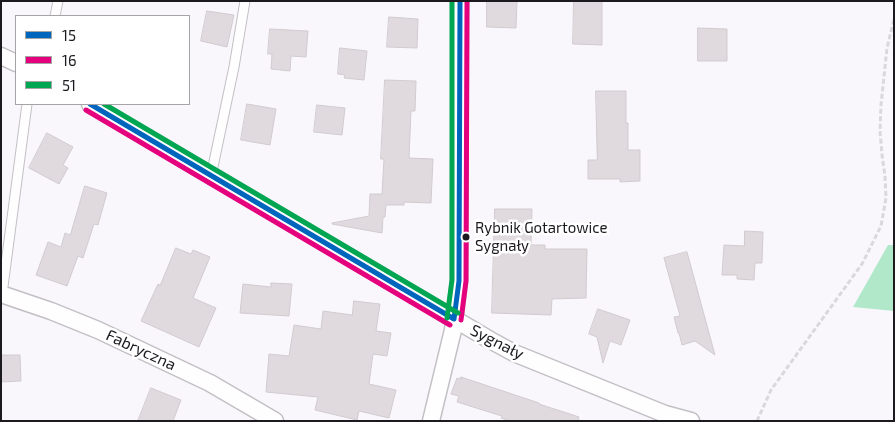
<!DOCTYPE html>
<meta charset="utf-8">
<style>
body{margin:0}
#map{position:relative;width:895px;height:422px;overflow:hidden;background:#faf7fc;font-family:"Exo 2",sans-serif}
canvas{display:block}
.frame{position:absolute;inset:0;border:2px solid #1c191f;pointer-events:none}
.legend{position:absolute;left:15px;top:15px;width:175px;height:90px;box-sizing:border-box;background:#fff;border:1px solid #a4a3a5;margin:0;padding:6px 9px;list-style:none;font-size:15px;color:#1c191f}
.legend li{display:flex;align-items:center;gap:10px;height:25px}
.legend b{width:25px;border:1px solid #a4a3a5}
</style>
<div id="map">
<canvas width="895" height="422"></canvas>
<div class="frame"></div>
<ul class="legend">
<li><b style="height:6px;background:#0065bd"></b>15</li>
<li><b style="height:6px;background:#e5007d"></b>16</li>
<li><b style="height:6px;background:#00a651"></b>51</li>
</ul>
</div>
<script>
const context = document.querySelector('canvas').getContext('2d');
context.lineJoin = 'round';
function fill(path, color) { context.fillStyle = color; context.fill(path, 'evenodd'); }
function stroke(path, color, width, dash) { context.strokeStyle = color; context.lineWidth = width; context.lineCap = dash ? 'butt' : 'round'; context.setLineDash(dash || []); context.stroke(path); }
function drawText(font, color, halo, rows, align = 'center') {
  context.font = font + ' "Exo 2",sans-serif'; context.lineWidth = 5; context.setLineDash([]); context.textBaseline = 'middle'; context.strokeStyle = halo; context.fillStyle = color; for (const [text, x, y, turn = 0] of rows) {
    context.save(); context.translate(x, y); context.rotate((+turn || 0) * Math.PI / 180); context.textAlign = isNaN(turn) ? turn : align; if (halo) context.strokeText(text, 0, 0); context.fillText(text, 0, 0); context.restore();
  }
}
const forest = new Path2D(`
 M888,245H894V311L853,307Z`);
const building = new Path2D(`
 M487,1H517L516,28L487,27Z
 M574,1H602V45L573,44Z
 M207,11L234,15L227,47L201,41Z
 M389,17L418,19L417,48L387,47Z
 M698,28L727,29V61H698Z
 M270,29L308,31L306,57L291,56L290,71L271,69L272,54H268Z
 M340,48L367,51L364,80L344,78L345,75L338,74Z
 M385,80L416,81L415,111H411L409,158L433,159L431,203L404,202V205H386L385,217H383L382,233L332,224V223L369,216L370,194H382L384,159H381Z
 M596,91H626V123H628V150H640V181L620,182V179H588V160H597Z
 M247,104L276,109L270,145L241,140Z
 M317,105L345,108L342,135L314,132Z
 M47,133L73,147L63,165L68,168L59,184L29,168Z
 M85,186L107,193L98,225L94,224L83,258L78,256L67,286L36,275L48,242L61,247L65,233L70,235Z
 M495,209H532L531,245H545V249H587L586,298L552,299L551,315L492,313Z
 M745,231L763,232L762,263H755L754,280L737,279V275H722L724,245L744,246Z
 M176,248L191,254L193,250L210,257L193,298L216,308L199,347L141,321L158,284L160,285Z
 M687,252L715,355L695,341L682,345L679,333H678L674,317L680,316L664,258Z
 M271,283L292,284L289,316L240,313L243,284L271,287Z
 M354,301L380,304L376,331L391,333L387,356L373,354L369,384L396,390L389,418L359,411L357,420L315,410L318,397L266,392L269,354L289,356L294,325L321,329L323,311L352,315Z
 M598,309L630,320L621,345L610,341L603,363L597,337L589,334Z
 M1,355H20L21,381L1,382Z
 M461,377L539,403V404L579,417L578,421H510L501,418L502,416L457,402L459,396L451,394L457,378L461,379Z
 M151,388L181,400L173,421H138Z`);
const path = new Path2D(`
 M757,421L771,390L862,264L881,226L886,198L885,176L882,155L880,131L881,105L887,48L894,19`);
const lane = new Path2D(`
 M55,16L58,1
 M211,176L234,67L245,1
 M2,294L27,104`);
const street = new Path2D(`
 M1,56L16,63
 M90,104L490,340L514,353L665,414L691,421
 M1,294L51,311L98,330L210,383L275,421
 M431,421L453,330L459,281L460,1`);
const bus1 = new Path2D(`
 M90,104L454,319
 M454,319L459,281L460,1`);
const bus2 = new Path2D(`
 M86,110L450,325
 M461,320L466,281L467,1`);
const bus3 = new Path2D(`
 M104,104L458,313
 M447,318L452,280V1`);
const markers = [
 [466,237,4.5,"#1c191f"]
];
const busNames = [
 ["Rybnik Gotartowice",475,228],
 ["Sygnały",475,246]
];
const streetNames = [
 ["Sygnały",497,342,27],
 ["Fabryczna",141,350,25]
];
fill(forest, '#b1e8ca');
fill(building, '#e0dade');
stroke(building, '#d0cbce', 1);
stroke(lane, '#c3c0c5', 11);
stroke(street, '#c3c0c5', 19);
stroke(path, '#d9d8da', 3, [5, 2.5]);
stroke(lane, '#fefeff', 9);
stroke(street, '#fefeff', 16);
stroke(bus1, '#0065bd', 5);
stroke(bus2, '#e5007d', 5);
stroke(bus3, '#00a651', 5);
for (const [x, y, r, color] of markers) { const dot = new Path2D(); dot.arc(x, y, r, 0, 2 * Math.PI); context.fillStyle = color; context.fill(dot); stroke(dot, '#fff', 2); }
drawText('15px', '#1c191f', '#fff', busNames, 'left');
drawText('16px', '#1c191f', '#fff', streetNames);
</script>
